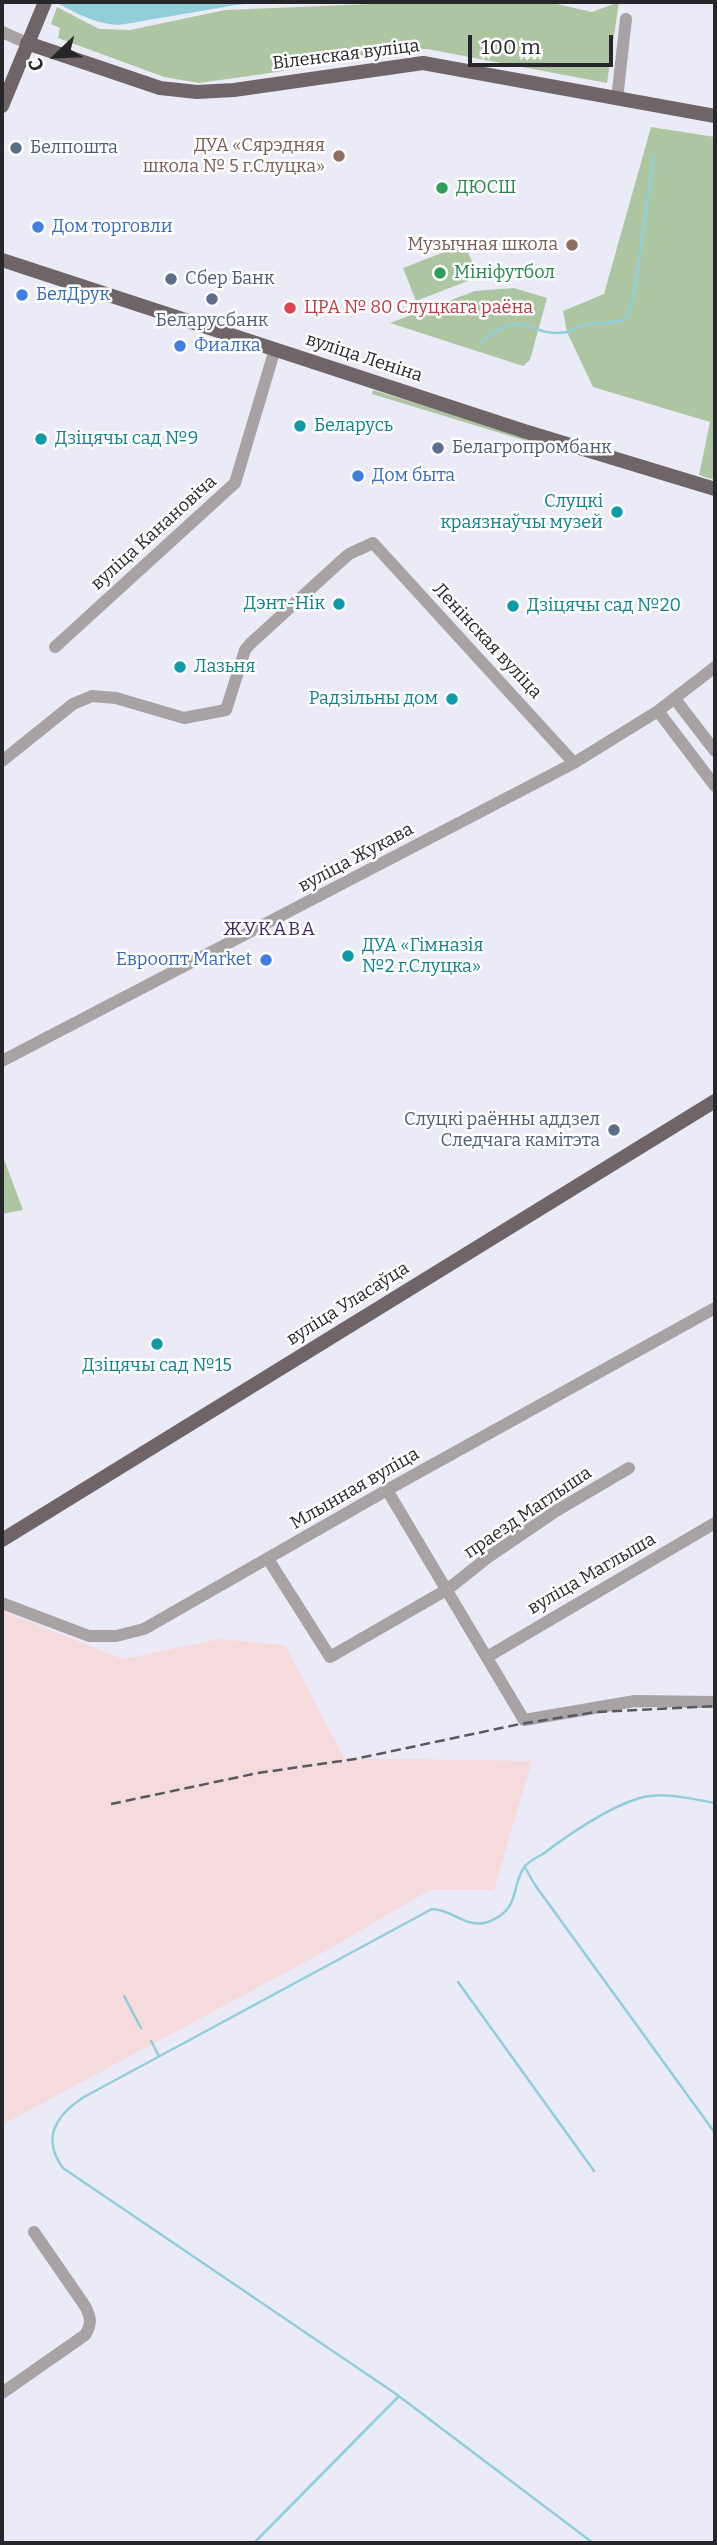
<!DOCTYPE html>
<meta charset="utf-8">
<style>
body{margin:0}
#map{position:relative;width:717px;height:2545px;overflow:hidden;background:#ebebf8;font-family:Bitter,serif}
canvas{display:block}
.frame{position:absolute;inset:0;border:4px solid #26262b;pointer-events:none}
.north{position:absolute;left:21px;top:21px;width:70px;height:70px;-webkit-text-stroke:5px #fff;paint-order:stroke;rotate:247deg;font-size:19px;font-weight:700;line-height:28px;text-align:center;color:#26262b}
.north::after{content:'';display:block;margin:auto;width:24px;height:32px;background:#26262b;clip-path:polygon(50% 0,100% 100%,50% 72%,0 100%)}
.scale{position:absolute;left:468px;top:35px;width:145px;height:32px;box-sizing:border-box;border:4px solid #26262b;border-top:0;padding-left:9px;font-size:21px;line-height:24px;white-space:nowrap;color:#26262b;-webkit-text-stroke:5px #fff;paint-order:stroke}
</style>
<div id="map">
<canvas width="717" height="2545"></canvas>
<div class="frame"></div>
<div class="north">С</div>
<div class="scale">100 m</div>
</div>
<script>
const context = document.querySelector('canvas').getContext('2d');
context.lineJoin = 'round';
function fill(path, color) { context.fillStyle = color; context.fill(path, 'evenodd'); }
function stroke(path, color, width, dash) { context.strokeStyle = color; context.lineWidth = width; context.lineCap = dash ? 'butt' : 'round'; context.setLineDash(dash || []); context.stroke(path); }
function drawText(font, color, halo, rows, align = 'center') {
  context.font = font + ' Bitter,serif'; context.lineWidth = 5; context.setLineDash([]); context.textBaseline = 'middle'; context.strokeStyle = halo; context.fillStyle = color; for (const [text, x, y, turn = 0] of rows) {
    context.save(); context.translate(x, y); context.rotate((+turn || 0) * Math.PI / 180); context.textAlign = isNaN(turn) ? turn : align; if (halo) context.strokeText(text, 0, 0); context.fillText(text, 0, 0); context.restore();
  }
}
const industrial = new Path2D(`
 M2,1611L123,1659L219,1639L285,1645L344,1758L532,1761L494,1890H430L322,1953L2,2125Z`);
const green = new Path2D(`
 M418,2H531L557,4L592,12L619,2L607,83L427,49L385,51L277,72L199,83L164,77L58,38L60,28L51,24L57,7L99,29L130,30L225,10Z
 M651,127L715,137V480L699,475L710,422L593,387L567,332L563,311L604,294Z
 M465,244L478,277L416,301L403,268Z
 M514,288L547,298L530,360L523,366L390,323L475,291Z
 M373,390L570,451L569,454L372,394Z
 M2,1154L23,1210L2,1214Z`);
const water = new Path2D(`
 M55,2H272L236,5L119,25C96,24 75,13 55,2Z`);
const stream = new Path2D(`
 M480,343C525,303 526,339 567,332C572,331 577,327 582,325C597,321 611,325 626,319L634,294L654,155
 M526,1869L535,1885L715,2133
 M458,1982L594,2171
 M124,1996L141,2028
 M151,2041L159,2056
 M400,2397L593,2543
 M254,2543L399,2396L63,2168C41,2138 56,2115 84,2097L432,1909C452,1909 466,1929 488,1922C522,1909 510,1886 525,1866C529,1862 537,1857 543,1854C569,1834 609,1807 640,1798C664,1791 692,1799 715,1803`);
const minor = new Path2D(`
 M2,32L27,43
 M619,99L618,90L626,19
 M55,647L235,483L275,349
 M675,699L715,751
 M658,711L715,786
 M2,761L73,704L92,696L116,698L184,718L226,710L245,650L250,644L340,562L349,554L373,543L574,763
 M2,1061L574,763L658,711L715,667
 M387,1490L524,1720L635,1701L715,1702
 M268,1559L330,1657L448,1589L487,1558L556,1511L629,1468
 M2,1603L89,1636H116L144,1629L387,1490L715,1308
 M487,1657L715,1523
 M2,2393L85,2335C92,2324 91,2317 85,2306L34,2232`);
const major = new Path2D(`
 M27,43L160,88L197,92L234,90L423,63L715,116
 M2,106L45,2
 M2,260L524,431L715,489
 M2,1540L715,1101`);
const rail = new Path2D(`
 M111,1804L258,1773L355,1759L520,1724L596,1712L715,1706`);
const markers = [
 [16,148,7,"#5c6f8a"],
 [339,156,7,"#8d6e63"],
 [442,188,7,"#2e9e5b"],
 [38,227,7,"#3f7fe0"],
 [572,245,7,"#8d6e63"],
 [440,273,7,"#2e9e5b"],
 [171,279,7,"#5c6f8a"],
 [22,295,7,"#3f7fe0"],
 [212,299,7,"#5c6f8a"],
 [290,308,7,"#e0444e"],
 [180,346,7,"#3f7fe0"],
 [300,426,7,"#0f9aa8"],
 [41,439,7,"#0f9aa8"],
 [438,448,7,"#5c6f8a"],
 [358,476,7,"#3f7fe0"],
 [617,512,7,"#0f9aa8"],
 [339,604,7,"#0f9aa8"],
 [513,606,7,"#0f9aa8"],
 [180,667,7,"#0f9aa8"],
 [452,699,7,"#0f9aa8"],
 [348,956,7,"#0f9aa8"],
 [266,960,7,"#3f7fe0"],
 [614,1130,7,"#5c6f8a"],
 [157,1344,7,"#0f9aa8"]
];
const streetNames = [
 ["Віленская вуліца",346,55,-7],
 ["вуліца Леніна",364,358,18],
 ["вуліца Канановіча",154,533,-42],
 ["Ленінская вуліца",487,641,47],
 ["вуліца Жукава",356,858,-28],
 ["вуліца Уласаўца",348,1304,-32],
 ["Млынная вуліца",355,1489,-30],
 ["праезд Маглыша",528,1513,-34],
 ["вуліца Маглыша",592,1574,-30]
];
const educationNames = [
 ["ДУА «Сярэдняя",325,146],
 ["школа № 5 г.Слуцка»",325,167],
 ["Музычная школа",558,245]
];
const serviceNames = [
 ["Белпошта",30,148],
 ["Сбер Банк",185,279],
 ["Беларусбанк",212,321,"center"],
 ["Белагропромбанк",452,448],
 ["Слуцкі раённы аддзел",600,1120,"right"],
 ["Следчага камітэта",600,1141,"right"]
];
const leisureNames = [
 ["ДЮСШ",456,188],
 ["Мініфутбол",454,273]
];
const shopNames = [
 ["Дом торговли",52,227],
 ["БелДрук",36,295],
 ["Фиалка",194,346],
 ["Дом быта",372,476],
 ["Евроопт Market",252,960,"right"]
];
const healthNames = [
 ["ЦРА № 80 Слуцкага раёна",304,308]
];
const cultureNames = [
 ["Беларусь",314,426],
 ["Дзіцячы сад №9",55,439],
 ["Слуцкі",603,502,"right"],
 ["краязнаўчы музей",603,523,"right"],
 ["Дэнт-Нік",325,604,"right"],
 ["Дзіцячы сад №20",527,606],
 ["Лазьня",194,667],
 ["Радзільны дом",438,699,"right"],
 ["ДУА «Гімназія",362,946],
 ["№2 г.Слуцка»",362,967],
 ["Дзіцячы сад №15",157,1366,"center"]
];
const neighbourhoodNames = [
 ["ЖУКАВА",270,930]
];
fill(industrial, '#f6dbdc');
fill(green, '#adc6a1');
fill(water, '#90ced9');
stroke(stream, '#90ced9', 2.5);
stroke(minor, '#a8a2a4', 12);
stroke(major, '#6f6568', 14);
stroke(rail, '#58585f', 2.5, [10, 5]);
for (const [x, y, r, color] of markers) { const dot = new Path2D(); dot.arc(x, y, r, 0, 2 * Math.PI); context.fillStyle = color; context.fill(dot); stroke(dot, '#fff', 2.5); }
drawText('18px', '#26262b', '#fff', streetNames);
drawText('18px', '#785e54', '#fff', educationNames, 'right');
drawText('18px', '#4e5e75', '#fff', serviceNames, 'left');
drawText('18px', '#27864d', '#fff', leisureNames, 'left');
drawText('18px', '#366cbe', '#fff', shopNames, 'left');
drawText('18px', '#be3a42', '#fff', healthNames, 'left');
drawText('18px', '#0d838f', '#fff', cultureNames, 'left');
context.letterSpacing = '2px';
drawText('19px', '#3e2862', '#fff', neighbourhoodNames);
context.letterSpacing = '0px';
</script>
